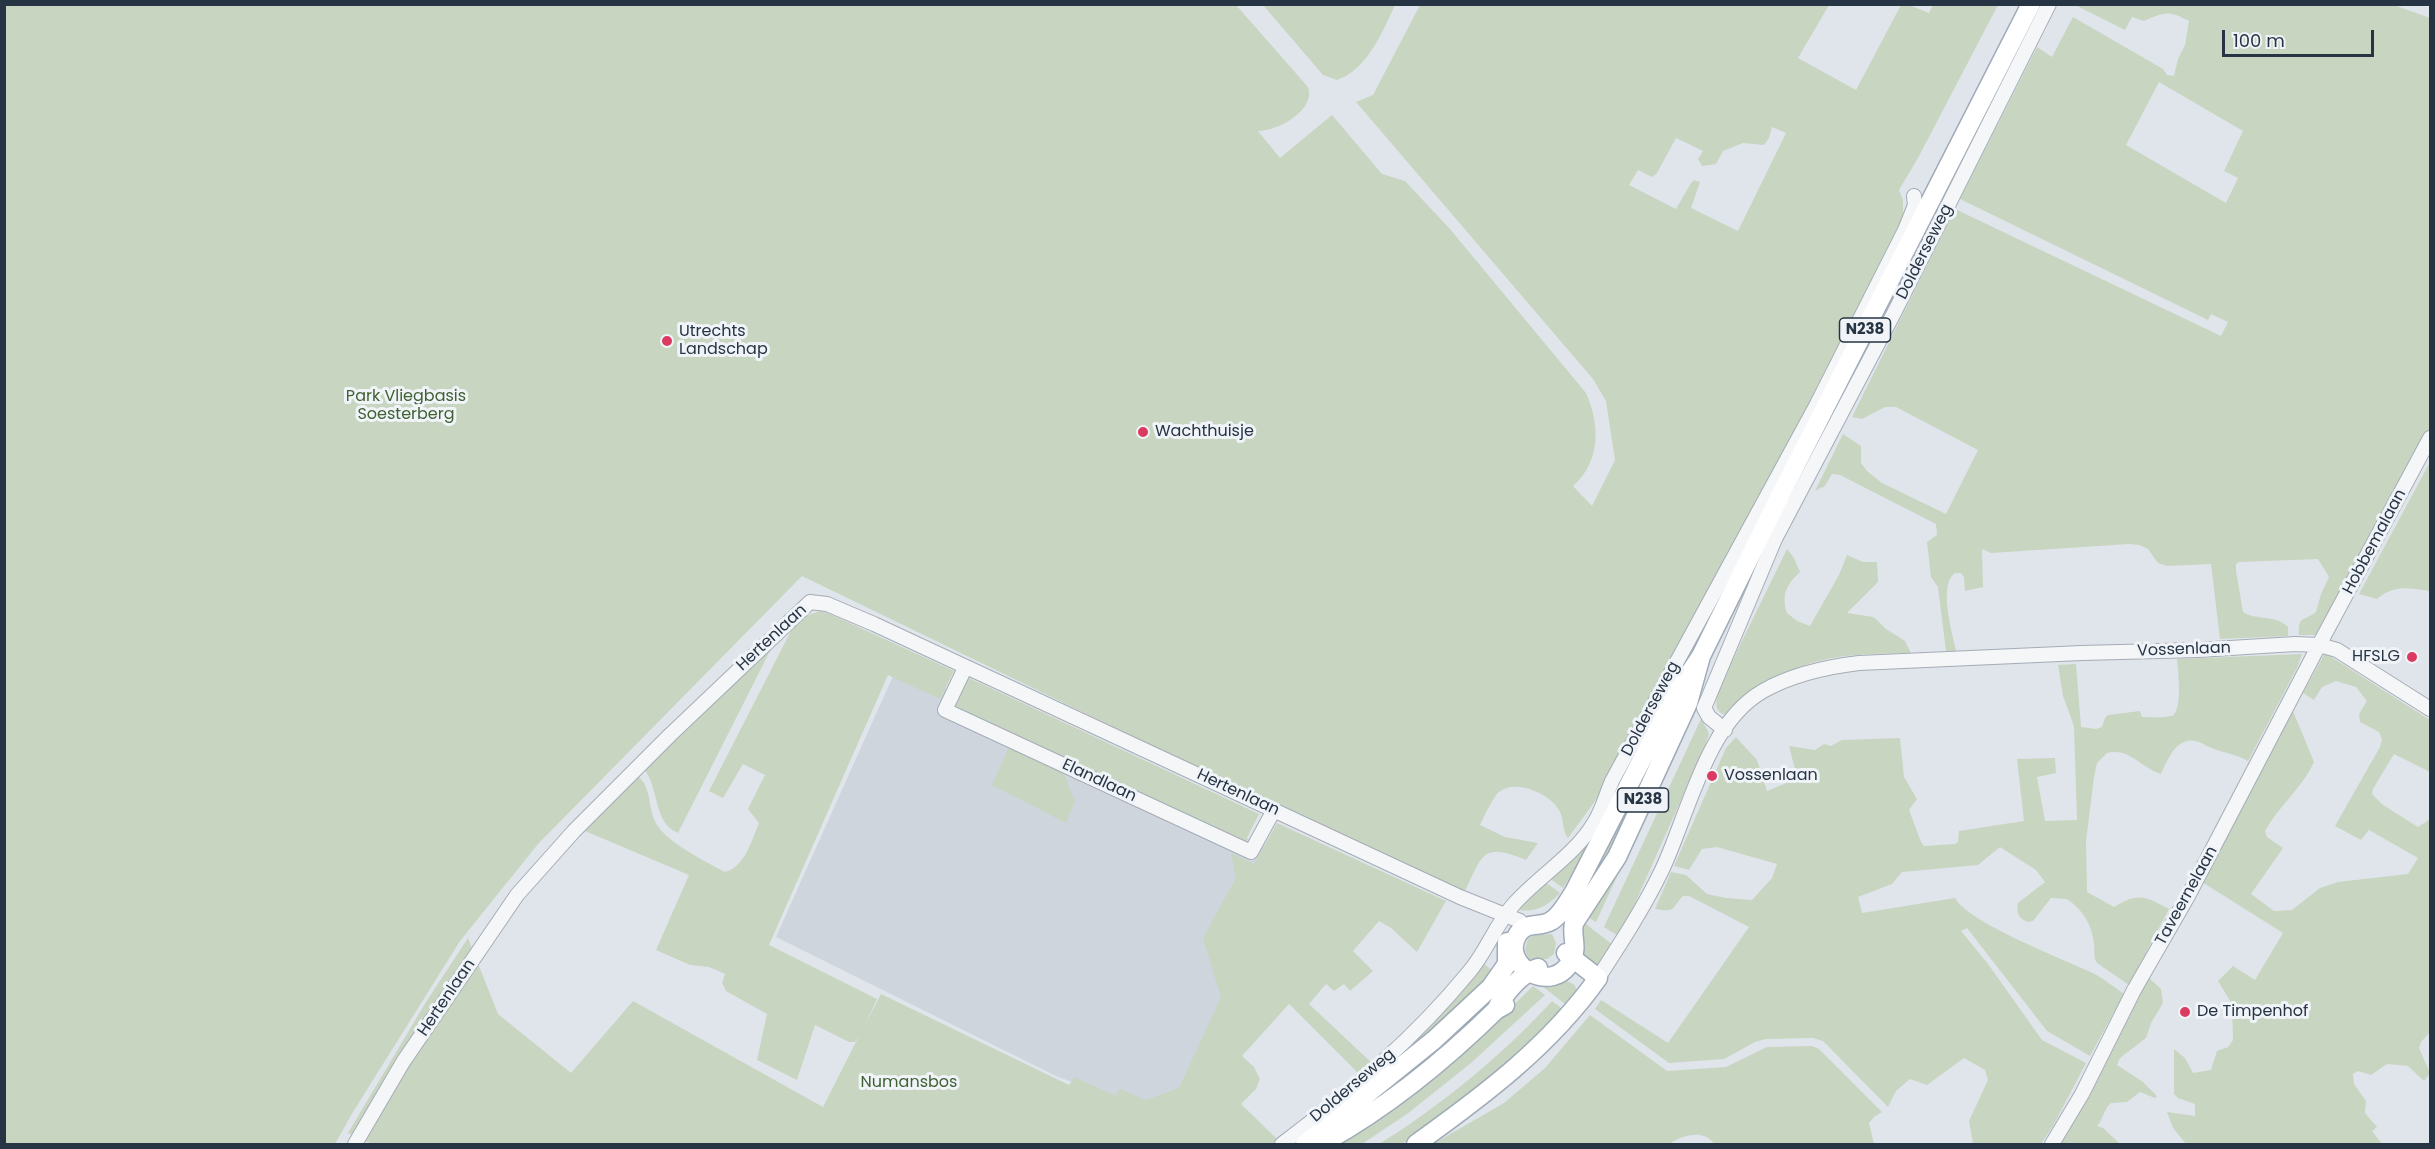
<!DOCTYPE html>
<style>
body{margin:0}
#map{position:relative;width:2435px;height:1149px;overflow:hidden;background:#e0e5eb;font-family:Poppins,sans-serif}
canvas{display:block}
.frame{position:absolute;inset:0;border:6px solid #273444;pointer-events:none}
.scale{position:absolute;left:2222px;top:30px;width:152px;height:27px;box-sizing:border-box;border:3px solid #273444;border-top:0;padding-left:8px;font-size:18px;line-height:21px;white-space:nowrap;color:#273444;-webkit-text-stroke:4px #f0f4f8;paint-order:stroke}
</style>
<div id="map">
<canvas width="2435" height="1149"></canvas>
<div class="frame"></div>
<div class="scale">100 m</div>
</div>
<script>
const context = document.querySelector('canvas').getContext('2d');
context.lineJoin = 'round';
function fill(path, color) { context.fillStyle = color; context.fill(path, 'evenodd'); }
function stroke(path, color, width, dash) { context.strokeStyle = color; context.lineWidth = width; context.lineCap = dash ? 'butt' : 'round'; context.setLineDash(dash || []); context.stroke(path); }
function drawText(font, color, halo, rows, align = 'center') {
  context.font = font + ' Poppins,sans-serif'; context.lineWidth = 6; context.setLineDash([]); context.textBaseline = 'middle'; context.strokeStyle = halo; context.fillStyle = color; for (const [text, x, y, turn = 0] of rows) {
    context.save(); context.translate(x, y); context.rotate((+turn || 0) * Math.PI / 180); context.textAlign = isNaN(turn) ? turn : align; if (halo) context.strokeText(text, 0, 0); context.fillText(text, 0, 0); context.restore();
  }
}
const built = new Path2D(`
 M898,665L1287,858L1180,1089L1142,1108L1056,1076L776,937Z`);
const green = new Path2D(`
 M2391,4L2430,18V429L2318,635H2299C2298,616 2302,622 2316,612L2321,594L2329,577L2318,559L2239,562L2236,564V571L2243,612C2256,621 2275,614 2288,627V636L2220,639L2211,564L2167,566L2158,563L2148,549L2139,545L2129,544L1991,553L1982,549L1983,587L1965,591L1964,577L1961,573H1955C1938,585 1952,632 1956,651H1946L1938,587L1931,577L1927,542L1937,535L1936,524L1840,475L1832,474L1825,486L1815,491L1843,434L1861,446V463L1867,471L1882,483L1946,514L1978,450L1896,407H1885L1862,419L1852,417L1955,209L2221,336L2228,322L2211,314L2208,320L1960,199L2037,47L2052,57L2073,17L2163,69L2167,75L2174,76L2178,59L2185,45L2189,21C2168,10 2165,12 2144,21L2132,17L2125,30L2075,5ZM2159,82L2243,131L2224,171L2238,178L2226,203L2126,145Z
 M5,5H1236L1308,87C1316,110 1278,131 1258,131L1280,158L1332,115L1382,174L1405,181L1450,229L1586,393C1600,425 1601,461 1573,486L1592,506L1615,460L1606,401L1593,379L1356,102L1373,95L1420,5H1829L1798,58L1856,90L1901,5H1909L1929,13L1933,5H1998L1918,158L1899,190L1903,200V217L1821,382L1598,797L1568,838C1562,830 1564,821 1560,812C1552,794 1515,778 1499,792C1493,797 1484,817 1480,825L1505,837L1538,843L1526,860C1482,842 1483,854 1465,891L1404,868L802,576L538,844L460,941L353,1112L335,1144H5ZM1772,127L1786,133L1738,231L1691,208L1700,182L1694,180L1691,183L1676,209L1629,185L1638,170L1652,177L1657,173L1676,138L1703,151L1698,159L1702,166L1716,164L1723,151L1743,143L1764,145L1769,138Z
 M1263,5H1395C1383,31 1367,70 1337,80L1323,75Z
 M2430,462V591C2410,588 2394,584 2377,599L2359,594Z
 M1787,549L1794,558L1800,572C1787,584 1781,594 1787,613L1797,621L1810,626L1839,575L1847,555L1863,562H1877L1878,582L1847,613L1873,617L1878,621L1886,629L1905,641L1911,653C1881,654 1848,653 1819,661C1784,669 1756,694 1728,715C1710,713 1717,696 1721,684Z
 M820,611L828,613L954,671L940,699L888,675L769,945L877,999L865,1025L881,994L1069,1085L1074,1077L1116,1096L1120,1089L1146,1100L1179,1088L1221,997L1203,938L1236,878L1231,853L1254,864L1277,823L1446,901L1417,952L1391,928L1379,921L1353,951L1373,971L1350,991L1344,984L1334,991L1326,984L1309,1004L1373,1064L1360,1075L1289,1004L1242,1056L1254,1067L1260,1079L1256,1089L1241,1104L1278,1140L1271,1144H372L348,1133L426,1002L468,938L498,1014L571,1073L633,1001L823,1107L859,1036L855,1042H849L815,1025L797,1080L757,1060L767,1014L726,991L722,983L725,974L709,967L690,965L656,950L689,875L585,831L638,776C651,788 648,803 654,819C660,839 706,862 725,872C746,866 751,841 759,823L748,809L765,775L743,764L723,798L709,791L794,625L800,618Z
 M772,647L678,833C653,823 660,790 644,769Z
 M2325,653L2430,720V772L2394,754L2373,789L2372,794L2383,805L2418,827L2430,819V1032L2421,1042L2419,1048L2430,1073L2424,1081L2408,1066L2387,1064L2371,1075L2358,1071L2353,1074L2354,1084L2366,1101L2365,1113L2377,1127L2372,1131L2382,1144H2186L2173,1128L2167,1112L2195,1116V1104L2178,1098L2174,1094V1049L2185,1058L2193,1073L2211,1070L2217,1051L2228,1047L2233,1040L2232,1004L2218,981L2233,966L2255,980L2283,933L2202,882L2293,711L2314,762C2302,788 2279,806 2265,831L2267,837L2283,848L2251,894L2274,911L2292,910L2320,888L2338,882L2408,874L2418,858L2369,830L2361,840L2335,826L2380,747L2382,739L2379,732L2360,722L2359,714L2367,701L2356,687L2336,681L2322,687L2314,700L2303,693Z
 M2302,654L2297,668L2248,761C2236,754 2224,753 2212,748C2208,747 2204,744 2199,742C2178,734 2168,758 2161,774C2140,767 2129,747 2107,753L2097,763L2094,777L2086,841L2087,892L2114,907C2138,892 2145,896 2169,909L2129,985L2097,963C2093,957 2095,952 2094,944C2092,925 2083,910 2067,899L2051,898L2033,921L2028,922C2018,918 2016,913 2018,903L2045,882L2036,870L2000,847L1978,865L1902,872L1892,884L1858,897L1862,913L1955,898C1967,922 2065,960 2093,973C2104,979 2114,987 2124,994L2090,1056L2047,1031L1967,928L1961,931L1988,964L2042,1040L2086,1063L2053,1126L2041,1144H1973L1969,1121L1988,1080L1985,1070L1964,1058L1927,1085L1910,1079L1896,1091L1888,1107L1823,1041L1813,1038L1766,1039L1755,1042L1724,1059L1669,1063L1595,1009L1601,1000L1668,1043L1749,927L1689,896H1683C1671,908 1677,913 1655,909L1671,872L1686,875L1707,894L1726,898L1752,900L1772,878L1777,864L1717,847L1702,849L1689,870L1674,866L1726,748L1736,737L1757,760L1767,791L1794,780L1797,777L1789,746L1815,750L1824,744L1831,746L1842,740L1900,738L1904,777L1917,799L1909,810L1921,842L1924,846L1955,844L1958,842L1959,831L2024,821L2017,759L2055,758L2056,773L2037,777L2045,821L2077,820L2074,726L2063,696L2058,665L2076,664L2081,727L2096,729L2102,727L2105,718L2108,715L2140,711L2142,717C2151,717 2164,718 2172,716C2183,711 2178,670 2177,659Z
 M967,677L1259,814L1244,844L954,706Z
 M1682,696L1612,849L1568,922L1564,919Z
 M1701,719L1709,733L1705,746L1620,937L1604,927Z
 M1009,747L1064,774L1075,802L1066,823L992,785Z
 M1659,786L1596,922L1586,916Z
 M1590,836L1579,862L1563,888L1549,878Z
 M1545,882L1560,893C1548,906 1533,914 1516,909Z
 M1582,921L1613,945L1600,967L1583,961Z
 M1552,934L1556,943L1554,954L1547,959H1529L1525,950L1528,939L1534,935Z
 M1484,963L1496,975L1453,1015L1370,1082L1447,1007Z
 M1512,966L1520,975L1423,1069L1360,1111Z
 M2149,978L2161,989L2163,1003L2151,1023L2146,1038L2120,1058L2117,1065L2143,1082L2157,1096L2155,1098L2140,1092L2127,1102L2111,1103C2103,1110 2104,1118 2097,1126L2103,1128L2120,1144H2059Z
 M1555,979C1579,983 1581,986 1569,1007L1538,983Z
 M1533,986L1545,995L1471,1063L1407,1114L1362,1144H1329L1495,1023Z
 M1552,1001L1565,1011L1518,1056L1402,1144H1379C1438,1108 1505,1053 1552,1001Z
 M1590,1015L1667,1071L1726,1067L1767,1047L1812,1046L1819,1049L1882,1112L1874,1117L1869,1123L1874,1144H1714C1704,1129 1682,1135 1670,1144H1433L1504,1103L1545,1068Z`);
const minor = new Path2D(`
 M965,668L945,710L1251,852L1274,810
 M1725,730L1709,717L1704,708L1775,539L1894,313L2049,4
 M1598,978C1620,944 1643,909 1661,872C1688,817 1705,724 1763,691C1793,674 1825,667 1859,663L2082,653L2198,650L2295,644L2319,645L2337,650L2430,709
 M355,1144L403,1062L517,895L574,831L670,735L810,602L827,604L874,624L1460,897L1520,921
 M1282,1144C1350,1093 1414,1039 1469,972C1487,951 1495,925 1514,904C1539,876 1575,855 1594,823C1602,811 1606,795 1612,781L1817,404L1905,230L1915,205L1914,196
 M2052,1144L2082,1094L2134,990L2188,896L2319,645L2430,438`);
const major = new Path2D(`
 M1701,656L1688,703L1617,857L1574,923C1571,935 1578,947 1572,959C1554,998 1498,965 1518,934C1526,921 1540,928 1551,921C1561,915 1568,901 1574,892L1675,695L1701,656L1782,492L2031,4
 M1496,1010C1503,995 1522,972 1538,968
 M1305,1144L1434,1040L1491,987L1507,964V942
 M1321,1144C1385,1109 1444,1061 1496,1010L1505,1005
 M1416,1144C1483,1096 1550,1046 1598,978L1566,953`);
const markers = [
 [667,341,6,"#db3b61"],
 [1143,432,6,"#db3b61"],
 [2412,657,6,"#db3b61"],
 [1712,776,6,"#db3b61"],
 [2185,1012,6,"#db3b61"]
];
const shields = [
 [1865,330,51],
 [1643,800,51]
];
const shieldNames = [
 ["N238",1865,330],
 ["N238",1643,800]
];
const streetNames = [
 ["Dolderseweg",1925,252,-63],
 ["Hobbemalaan",2375,542,-62],
 ["Hertenlaan",772,638,-43],
 ["Vossenlaan",2184,650,-2],
 ["Dolderseweg",1651,709,-62],
 ["Elandlaan",1099,781,25],
 ["Hertenlaan",1238,793,25],
 ["Taveernelaan",2187,896,-61],
 ["Hertenlaan",447,998,-56],
 ["Dolderseweg",1353,1086,-40]
];
const poiNames = [
 ["Utrechts",679,332],
 ["Landschap",679,350],
 ["Wachthuisje",1155,432],
 ["HFSLG",2400,657,"right"],
 ["Vossenlaan",1724,776],
 ["De Timpenhof",2197,1012]
];
const parkNames = [
 ["Park Vliegbasis",406,397],
 ["Soesterberg",406,415],
 ["Numansbos",909,1083]
];
fill(built, '#ced5dd');
fill(green, '#c8d5c1');
stroke(minor, '#a5acb6', 16);
stroke(major, '#9fabb8', 21);
stroke(minor, '#f4f6f8', 14);
stroke(major, '#fff', 18);
for (const [x, y, r, color] of markers) { const dot = new Path2D(); dot.arc(x, y, r, 0, 2 * Math.PI); context.fillStyle = color; context.fill(dot); stroke(dot, '#f0f4f8', 2); }
for (const [x, y, w] of shields) { const box = new Path2D(); box.roundRect(x - w / 2, y - 12, w, 24, 4.5); context.fillStyle = '#f0f4f8'; context.fill(box); stroke(box, '#273444', 1.5); }
drawText('bold 15px', '#273444', null, shieldNames);
drawText('16px', '#273444', '#f0f4f8', streetNames);
drawText('16px', '#273444', '#f0f4f8', poiNames, 'left');
drawText('16px', '#406133', '#f0f4f8', parkNames);
</script>
